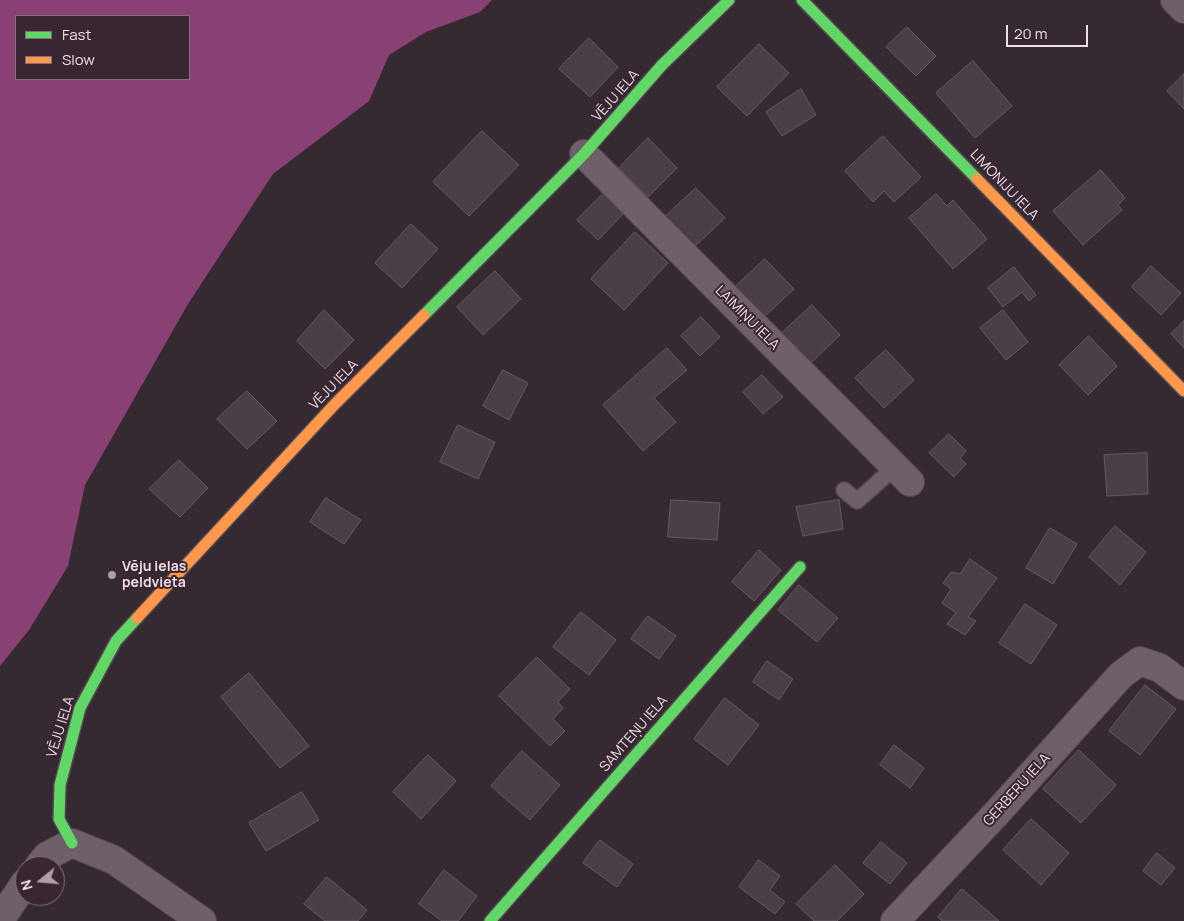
<!DOCTYPE html>
<meta charset="utf-8">
<style>
body{margin:0}
#map{position:relative;width:1184px;height:921px;overflow:hidden;background:#352a32;font-family:Manrope,sans-serif}
canvas{display:block}
.legend{position:absolute;left:15px;top:15px;width:175px;height:65px;box-sizing:border-box;background:#3a2533;border:1px solid #826f7b;margin:0;padding:6px 9px;list-style:none;font-size:15px;color:#eddfe7}
.legend li{display:flex;align-items:center;gap:10px;height:25px}
.legend b{width:25px;border:1px solid #826f7b}
.north{position:absolute;left:15px;top:856px;width:50px;height:50px;box-sizing:border-box;background:#3a2533;border:1px solid #826f7b;border-radius:50%;rotate:253deg;font-size:14px;font-weight:700;line-height:20px;text-align:center;color:#eddfe7}
.north::after{content:'';display:block;margin:auto;width:18px;height:22px;background:#ada0a8;clip-path:polygon(50% 0,100% 100%,50% 72%,0 100%)}
.scale{position:absolute;left:1006px;top:25px;width:82px;height:22px;box-sizing:border-box;border:2px solid #eddfe7;border-top:0;padding-left:6px;font-size:15px;line-height:18px;white-space:nowrap;color:#eddfe7;-webkit-text-stroke:4px #3a2533;paint-order:stroke}
</style>
<div id="map">
<canvas width="1184" height="921"></canvas>
<ul class="legend">
<li><b style="height:6px;background:#63d668"></b>Fast</li>
<li><b style="height:6px;background:#ff974d"></b>Slow</li>
</ul>
<div class="north">N</div>
<div class="scale">20 m</div>
</div>
<script>
const context = document.querySelector('canvas').getContext('2d');
context.lineJoin = 'round';
function fill(path, color) { context.fillStyle = color; context.fill(path, 'evenodd'); }
function stroke(path, color, width, dash) { context.strokeStyle = color; context.lineWidth = width; context.lineCap = dash ? 'butt' : 'round'; context.setLineDash(dash || []); context.stroke(path); }
function drawText(font, color, halo, rows, align = 'center') {
  context.font = font + ' Manrope,sans-serif'; context.lineWidth = 4; context.setLineDash([]); context.textBaseline = 'middle'; context.strokeStyle = halo; context.fillStyle = color; for (const [text, x, y, turn = 0] of rows) {
    context.save(); context.translate(x, y); context.rotate((+turn || 0) * Math.PI / 180); context.textAlign = isNaN(turn) ? turn : align; if (halo) context.strokeText(text, 0, 0); context.fillText(text, 0, 0); context.restore();
  }
}
const water = new Path2D(`
 M0,0H492L480,12L426,32L389,55L369,101L273,174L188,304L85,485L68,566L29,630L0,666ZM16,16H189V79H16Z`);
const building = new Path2D(`
 M907,27L936,56L916,76L886,47Z
 M589,38L618,67L590,97L559,69Z
 M759,44L789,73L747,116L717,87Z
 M973,61L1012,106L975,138L936,93Z
 M1184,74V109L1167,91Z
 M801,89L816,115L782,136L766,112Z
 M482,131L519,165L469,216L433,182Z
 M883,136L921,177L894,202L884,191L873,202L845,171Z
 M648,138L677,168L648,197L619,168Z
 M1101,170L1125,198L1118,205L1122,210L1083,245L1053,211Z
 M696,188L725,218L695,246L666,216Z
 M606,191L626,211L598,240L577,220Z
 M936,194L947,206L953,200L987,239L953,269L909,218Z
 M411,224L438,249L402,288L375,263Z
 M635,232L668,263L624,310L591,279Z
 M765,259L794,289L764,317L735,287Z
 M1151,266L1181,293L1161,315L1132,287Z
 M1014,267L1036,295L1029,301L1022,292L1003,307L988,288Z
 M495,271L521,299L483,335L457,307Z
 M812,305L840,335L811,363L782,333Z
 M324,310L354,340L325,369L297,341Z
 M1003,310L1028,342L1006,360L980,328Z
 M701,317L720,337L700,356L681,336Z
 M1184,321V348L1171,334Z
 M1089,336L1117,366L1088,395L1059,365Z
 M667,348L687,370L654,398L676,422L643,451L603,405Z
 M886,350L914,380L884,408L855,378Z
 M503,370L528,383L509,420L483,406Z
 M762,375L783,397L763,414L743,392Z
 M247,391L277,421L247,449L217,419Z
 M458,425L495,442L478,479L440,462Z
 M949,434L966,451L960,458L966,464L954,477L929,453Z
 M1147,453L1148,494L1107,496L1104,455Z
 M179,460L208,488L180,517L149,489Z
 M326,498L361,520L344,544L310,522Z
 M671,500L720,503L717,540L668,537Z
 M839,500L843,529L803,536L796,507Z
 M1115,526L1146,552L1120,585L1089,557Z
 M1050,528L1077,544L1053,584L1026,568Z
 M759,550L781,570L754,601L732,582Z
 M970,559L997,578L968,617L976,621L965,635L947,624L956,613L942,603L951,589L943,583L951,572L960,574Z
 M799,585L838,618L817,642L778,610Z
 M1025,604L1057,625L1031,664L999,643Z
 M581,612L616,640L589,675L553,647Z
 M648,616L676,636L659,659L631,639Z
 M537,657L570,689L558,702L563,708L553,719L565,731L550,746L499,696Z
 M767,661L793,679L779,700L753,682Z
 M249,673L309,746L280,768L221,697Z
 M1145,685L1176,709L1140,755L1109,731Z
 M725,698L759,725L728,765L694,739Z
 M894,745L924,768L910,788L880,765Z
 M1079,750L1116,785L1081,823L1043,789Z
 M522,751L560,785L530,820L491,786Z
 M428,755L456,781L421,819L393,792Z
 M302,792L319,820L266,851L249,823Z
 M1031,819L1069,853L1041,885L1003,850Z
 M600,840L633,864L617,887L583,863Z
 M881,842L907,863L890,884L863,863Z
 M1157,853L1175,868L1161,885L1143,871Z
 M759,860L780,876L770,890L785,902L775,914L739,887Z
 M835,865L864,894L837,921H814L796,904Z
 M444,870L477,896L458,921H442L419,904Z
 M327,877L367,910L358,921H325L304,904Z
 M962,889L999,921H942L938,917Z`);
const lane = new Path2D(`
 M844,490L857,501L894,468`);
const street = new Path2D(`
 M1175,0L1184,9
 M584,154L910,482
 M39,866L47,856L72,843L114,860L202,921
 M0,920L25,883
 M895,921L994,816L1121,675L1140,661L1160,668L1184,686`);
const fast = new Path2D(`
 M802,0L977,179
 M424,315L584,154L662,65L729,0
 M72,843L59,819L60,785L80,708L116,641L137,618
 M490,921L800,567`);
const slow = new Path2D(`
 M977,179L1184,391
 M137,618L335,404L424,315`);
const markers = [
 [112,575,5,"#ada0a8"]
];
const streetNames = [
 ["VĒJU IELA",616,96,-49],
 ["LIMONIJU IELA",1004,185,46],
 ["LAIMIŅU IELA",747,318,45],
 ["VĒJU IELA",334,385,-46],
 ["VĒJU IELA",61,727,-73],
 ["SAMTEŅU IELA",634,734,-49],
 ["GERBERU IELA",1017,790,-48]
];
const poiNames = [
 ["Vēju ielas",122,567],
 ["peldvieta",122,583]
];
fill(water, '#894073');
fill(building, '#493f46');
stroke(building, '#645a61', 1);
stroke(lane, '#52484e', 18);
stroke(street, '#52484e', 30);
stroke(fast, '#52484e', 14);
stroke(slow, '#52484e', 14);
stroke(lane, '#6f5f69', 15);
stroke(street, '#6f5f69', 28);
stroke(fast, '#63d668', 11);
stroke(slow, '#ff974d', 11);
for (const [x, y, r, color] of markers) { const dot = new Path2D(); dot.arc(x, y, r, 0, 2 * Math.PI); context.fillStyle = color; context.fill(dot); stroke(dot, '#3a2533', 2); }
drawText('14px', '#eddfe7', '#3a2533', streetNames);
drawText('bold 14px', '#eddfe7', '#3a2533', poiNames, 'left');
</script>
